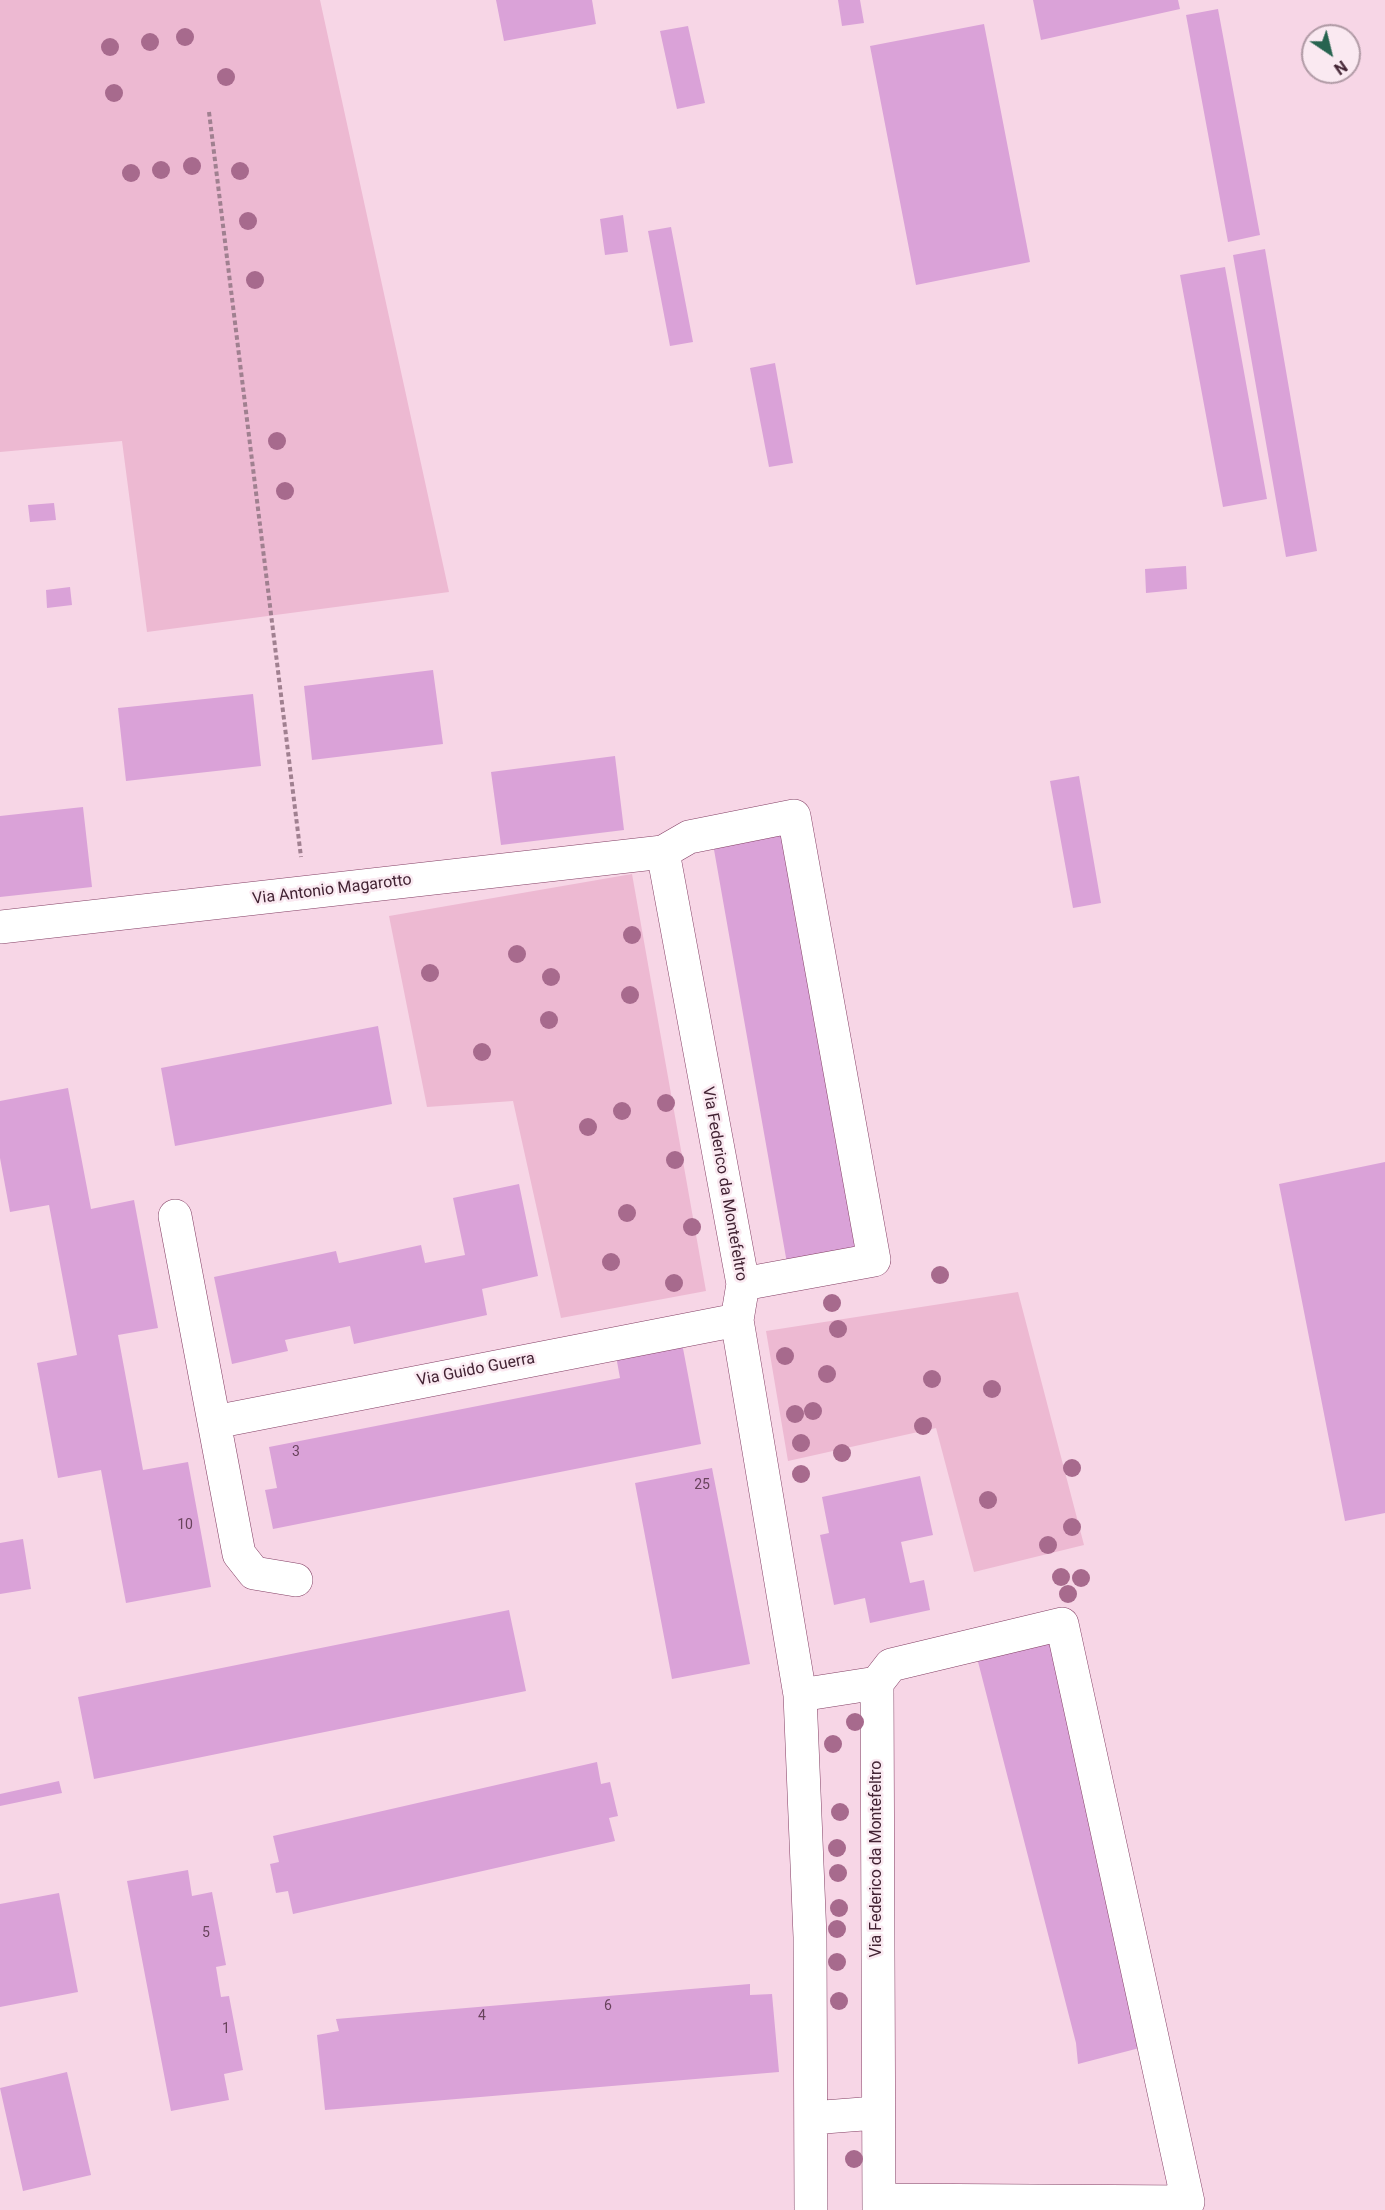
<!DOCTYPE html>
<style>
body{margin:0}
#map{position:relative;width:1385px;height:2210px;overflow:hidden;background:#f7d6e6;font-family:Roboto,sans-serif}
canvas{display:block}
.north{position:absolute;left:1301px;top:24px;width:60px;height:60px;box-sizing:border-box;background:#fae9f1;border:2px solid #b09aa5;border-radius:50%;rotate:145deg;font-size:16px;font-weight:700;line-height:24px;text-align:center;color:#422333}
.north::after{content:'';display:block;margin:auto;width:21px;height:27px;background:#276450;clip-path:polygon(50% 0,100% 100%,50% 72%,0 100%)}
</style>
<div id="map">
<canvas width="1385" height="2210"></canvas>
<div class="north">N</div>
</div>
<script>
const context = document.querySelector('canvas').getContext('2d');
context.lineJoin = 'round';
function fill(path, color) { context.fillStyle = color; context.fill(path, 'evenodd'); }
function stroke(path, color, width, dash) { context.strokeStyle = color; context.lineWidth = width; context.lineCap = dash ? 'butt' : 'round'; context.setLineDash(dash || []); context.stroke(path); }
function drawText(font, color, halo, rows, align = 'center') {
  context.font = font + ' Roboto,sans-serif'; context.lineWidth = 5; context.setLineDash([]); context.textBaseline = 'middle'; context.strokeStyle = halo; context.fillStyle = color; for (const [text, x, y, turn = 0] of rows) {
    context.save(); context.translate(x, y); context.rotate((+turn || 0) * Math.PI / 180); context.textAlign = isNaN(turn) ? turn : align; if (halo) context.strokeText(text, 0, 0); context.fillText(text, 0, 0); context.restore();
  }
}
const green = new Path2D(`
 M0,0H320L449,592L147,632L122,441L0,452Z
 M632,874L706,1291L561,1318L513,1101L427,1107L389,916Z
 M1018,1292L1084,1545L974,1572L936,1428L788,1461L766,1331Z`);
const building = new Path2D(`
 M496,0H592L596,24L504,41Z
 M838,0H860L864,23L842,26Z
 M1033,0H1178L1180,9L1041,40Z
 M1218,9L1260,235L1228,242L1186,15Z
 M984,24L1030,262L916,285L870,46Z
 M688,26L705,103L677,109L660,31Z
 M623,215L628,252L605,255L600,219Z
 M671,227L693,342L670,346L648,231Z
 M1265,249L1317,551L1286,557L1233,255Z
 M1225,267L1267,499L1223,507L1180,275Z
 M775,363L793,463L769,467L750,368Z
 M54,503L56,520L30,522L28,505Z
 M1186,566L1187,589L1146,593L1145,569Z
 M70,587L72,605L47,608L46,590Z
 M433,670L443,744L312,760L304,686Z
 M253,694L261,766L126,781L118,708Z
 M615,756L624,830L501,845L491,772Z
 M1079,776L1101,903L1073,908L1050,781Z
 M83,807L92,887L0,897V816Z
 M784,831L865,1255L788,1269L713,844Z
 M378,1026L392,1104L175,1146L161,1068Z
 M68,1088L91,1209L134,1200L158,1328L118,1335L143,1470L188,1462L211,1587L126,1603L101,1470L58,1478L37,1363L77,1355L49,1205L10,1212L0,1158V1101Z
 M1385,1162V1513L1345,1521L1279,1184Z
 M519,1184L538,1276L482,1289L487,1315L354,1344L350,1326L285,1340L288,1351L232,1364L214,1277L336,1251L339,1263L421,1245L425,1263L465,1255L453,1198Z
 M682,1343L701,1444L273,1529L265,1490L277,1488L269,1447L620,1378L616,1356Z
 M712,1468L750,1664L672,1679L635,1483Z
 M920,1476L933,1535L901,1542L910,1583L924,1580L930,1610L870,1623L865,1598L834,1605L820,1535L829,1533L822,1497Z
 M23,1539L31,1589L0,1594V1543Z
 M509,1610L526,1691L94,1779L78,1697Z
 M1049,1633L1151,2045L1078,2064L1076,2043L975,1650Z
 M597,1762L601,1784L610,1782L618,1816L609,1818L615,1841L293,1914L288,1891L276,1893L270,1864L279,1862L273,1836Z
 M59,1781L62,1793L0,1806V1794Z
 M188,1870L192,1896L212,1892L226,1965L216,1967L221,1997L229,1996L243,2070L224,2074L229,2100L171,2111L127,1881Z
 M59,1893L78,1992L0,2007V1904Z
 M750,1984V1995L772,1994L779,2072L325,2110L317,2035L339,2031L336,2019Z
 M67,2072L91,2175L23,2191L0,2088Z`);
const path = new Path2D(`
 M209,112L301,857`);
const minor = new Path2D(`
 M663,852L743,1284L737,1320L800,1695L810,1937L811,2210
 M0,927L663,852L689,837L794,816L874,1260L743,1284
 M175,1216L239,1554L254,1573L296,1580
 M215,1422L737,1320
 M877,1683L891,1665L1062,1624L1188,2202L879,2200
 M800,1695L877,1683L879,2210
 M811,2118L876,2113`);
const trees = [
 [185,37],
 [150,42],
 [110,47],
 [226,77],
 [114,93],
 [192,166],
 [161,170],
 [240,171],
 [131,173],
 [248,221],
 [255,280],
 [277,441],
 [285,491],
 [632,935],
 [517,954],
 [430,973],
 [551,977],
 [630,995],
 [549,1020],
 [482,1052],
 [666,1103],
 [622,1111],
 [588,1127],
 [675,1160],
 [627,1213],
 [692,1227],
 [611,1262],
 [940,1275],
 [674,1283],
 [832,1303],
 [838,1329],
 [785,1356],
 [827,1374],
 [932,1379],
 [992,1389],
 [813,1411],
 [795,1414],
 [923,1426],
 [801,1443],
 [842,1453],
 [1072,1468],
 [801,1474],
 [988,1500],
 [1072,1527],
 [1048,1545],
 [1061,1577],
 [1081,1578],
 [1068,1594],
 [855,1722],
 [833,1744],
 [840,1812],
 [837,1848],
 [838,1873],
 [839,1908],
 [837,1929],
 [837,1962],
 [839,2001],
 [854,2159]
];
const numberNames = [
 ["3",296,1452],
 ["25",702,1485],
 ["10",185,1525],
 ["5",206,1933],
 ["6",608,2006],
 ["4",482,2016],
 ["1",226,2029]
];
const streetNames = [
 ["Via Antonio Magarotto",332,890,-7],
 ["Via Federico da Montefeltro",724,1184,80],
 ["Via Guido Guerra",476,1370,-11],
 ["Via Federico da Montefeltro",877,1859,-90]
];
fill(green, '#edb9d2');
fill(building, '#daa2d8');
stroke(minor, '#833f64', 34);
stroke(path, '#a08090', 4, [4.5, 3]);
stroke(minor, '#fff', 33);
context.fillStyle = '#a76a8d';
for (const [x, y] of trees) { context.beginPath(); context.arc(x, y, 9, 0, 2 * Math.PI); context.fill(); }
drawText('14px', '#68435c', null, numberNames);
drawText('16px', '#422333', '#fae9f1', streetNames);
</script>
